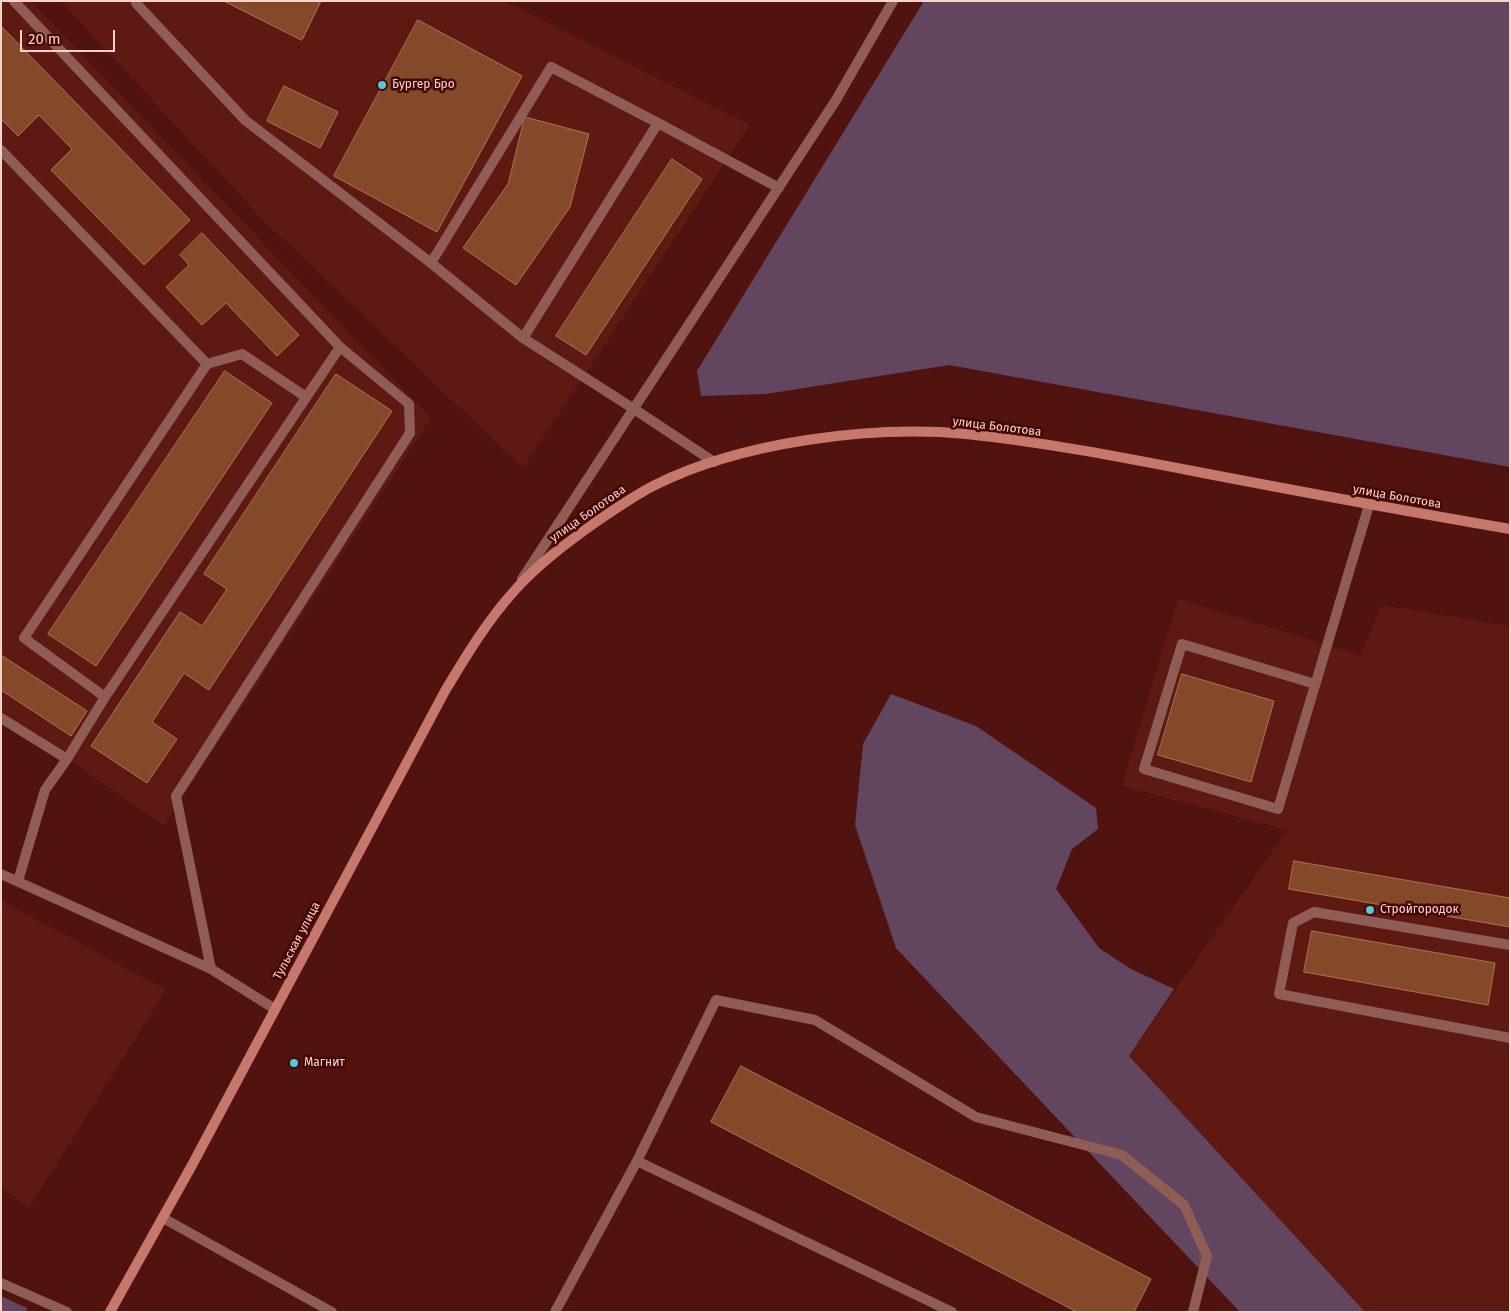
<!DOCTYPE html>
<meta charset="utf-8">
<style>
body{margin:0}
#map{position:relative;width:1511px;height:1313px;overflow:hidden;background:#50130f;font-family:"Fira Sans",sans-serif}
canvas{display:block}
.frame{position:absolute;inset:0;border:2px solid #fad2cc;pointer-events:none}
.scale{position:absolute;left:20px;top:30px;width:95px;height:22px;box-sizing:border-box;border:2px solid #fad2cc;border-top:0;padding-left:6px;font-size:15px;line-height:18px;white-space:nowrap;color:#fad2cc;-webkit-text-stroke:4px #440705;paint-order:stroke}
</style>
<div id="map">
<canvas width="1511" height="1313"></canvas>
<div class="frame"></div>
<div class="scale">20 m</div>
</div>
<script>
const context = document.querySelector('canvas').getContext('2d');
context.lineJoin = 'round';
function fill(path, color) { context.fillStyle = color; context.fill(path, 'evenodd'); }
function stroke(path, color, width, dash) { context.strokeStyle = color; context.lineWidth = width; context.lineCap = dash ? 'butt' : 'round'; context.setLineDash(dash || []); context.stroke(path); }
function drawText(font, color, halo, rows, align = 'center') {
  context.font = font + ' "Fira Sans",sans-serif'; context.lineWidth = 5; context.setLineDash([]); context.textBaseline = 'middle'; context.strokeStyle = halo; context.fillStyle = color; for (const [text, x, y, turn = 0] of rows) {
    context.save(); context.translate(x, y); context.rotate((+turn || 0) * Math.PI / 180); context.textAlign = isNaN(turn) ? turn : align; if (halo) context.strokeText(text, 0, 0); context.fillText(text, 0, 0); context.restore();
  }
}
const built = new Path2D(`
 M1,1H31L431,418L164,826L1,712Z
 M61,1H506L750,125L523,468L260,217Z
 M1178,599L1360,655L1382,605L1510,626V1312H1365L1129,1056L1287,830L1122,786Z
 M1,900L166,990L29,1208L1,1187Z`);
const green = new Path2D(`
 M924,1H1510V467L949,365L766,394L701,396L697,371Z
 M891,694L976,726L1096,808L1098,829L1072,849L1056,889L1099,948L1131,969L1174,989L1129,1056L1365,1312H1240L896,948L855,825L863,744Z
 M1,1296L27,1308L26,1312H1Z`);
const building = new Path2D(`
 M224,1H321L302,40Z
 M418,20L522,76L437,232L334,176Z
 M1,26L190,220L144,265L51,170L72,149L39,115L18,136L1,119Z
 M284,86L338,112L320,148L267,121Z
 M525,117L589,134L570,207L516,285L463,248L508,184Z
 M672,159L702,179L586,355L556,336Z
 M202,233L299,335L277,356L226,303L202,325L166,287L189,265L180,255Z
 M225,371L272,403L96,666L48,634Z
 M336,374L392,411L209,690L184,673L152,722L177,739L147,783L91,746L180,612L202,626L227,589L204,574Z
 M1,655L87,711L71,736L1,690Z
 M1182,674L1274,701L1251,782L1158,755Z
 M1294,861L1510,898V927L1289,889Z
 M1312,931L1495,963L1488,1005L1304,972Z
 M741,1066L1151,1279L1134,1312H1077L711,1122Z`);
const service = new Path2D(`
 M14,1L340,347L105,697L24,638L207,364L242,354L306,397
 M136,3L245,120L431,263
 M1,150L207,364
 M523,338L431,263L551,67L658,123
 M634,409L523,338L658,123L779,188
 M1315,684L1182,644L1144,769L1278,809L1369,505
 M1,718L67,759L105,697
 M1,874L211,969L275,1009
 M18,881L45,790L67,759
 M1510,945L1314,912L1293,923L1279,994L1510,1038
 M211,969L176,796L410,433L409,404L340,347
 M637,1161L716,1000L815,1020L976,1117L1122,1155L1184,1205L1207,1256L1193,1312
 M163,1218L332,1312
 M1,1283L67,1312
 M555,1312L637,1161L952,1312`);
const minor = new Path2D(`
 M634,409L714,462
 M522,579L836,100L893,1`);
const secondary = new Path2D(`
 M110,1312L191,1167L445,691C466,656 487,621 515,590C538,564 568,542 596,522C615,509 635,495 655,485C741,442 871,425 966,434C1043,442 1121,457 1198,472C1302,492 1405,511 1510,529`);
const markers = [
 [382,85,5,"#53cbdc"],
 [1370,910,5,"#53cbdc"],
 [294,1063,5,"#53cbdc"]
];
const poiNames = [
 ["Бургер Бро",392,85],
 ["Стройгородок",1380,910],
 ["Магнит",304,1063]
];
const streetNames = [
 ["улица Болотова",997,427,7],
 ["улица Болотова",1397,497,10],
 ["улица Болотова",588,514,-35],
 ["Тульская улица",297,941,-62]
];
fill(built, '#5e1913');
fill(green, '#624660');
fill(building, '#834929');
stroke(building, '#b07251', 1);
stroke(service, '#905d56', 10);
stroke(minor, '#905d56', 10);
stroke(secondary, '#c7786d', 10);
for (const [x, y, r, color] of markers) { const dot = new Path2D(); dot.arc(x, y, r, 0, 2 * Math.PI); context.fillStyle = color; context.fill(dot); stroke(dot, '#440705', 2); }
drawText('12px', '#fad2cc', '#440705', poiNames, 'left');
drawText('12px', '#fad2cc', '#440705', streetNames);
</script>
